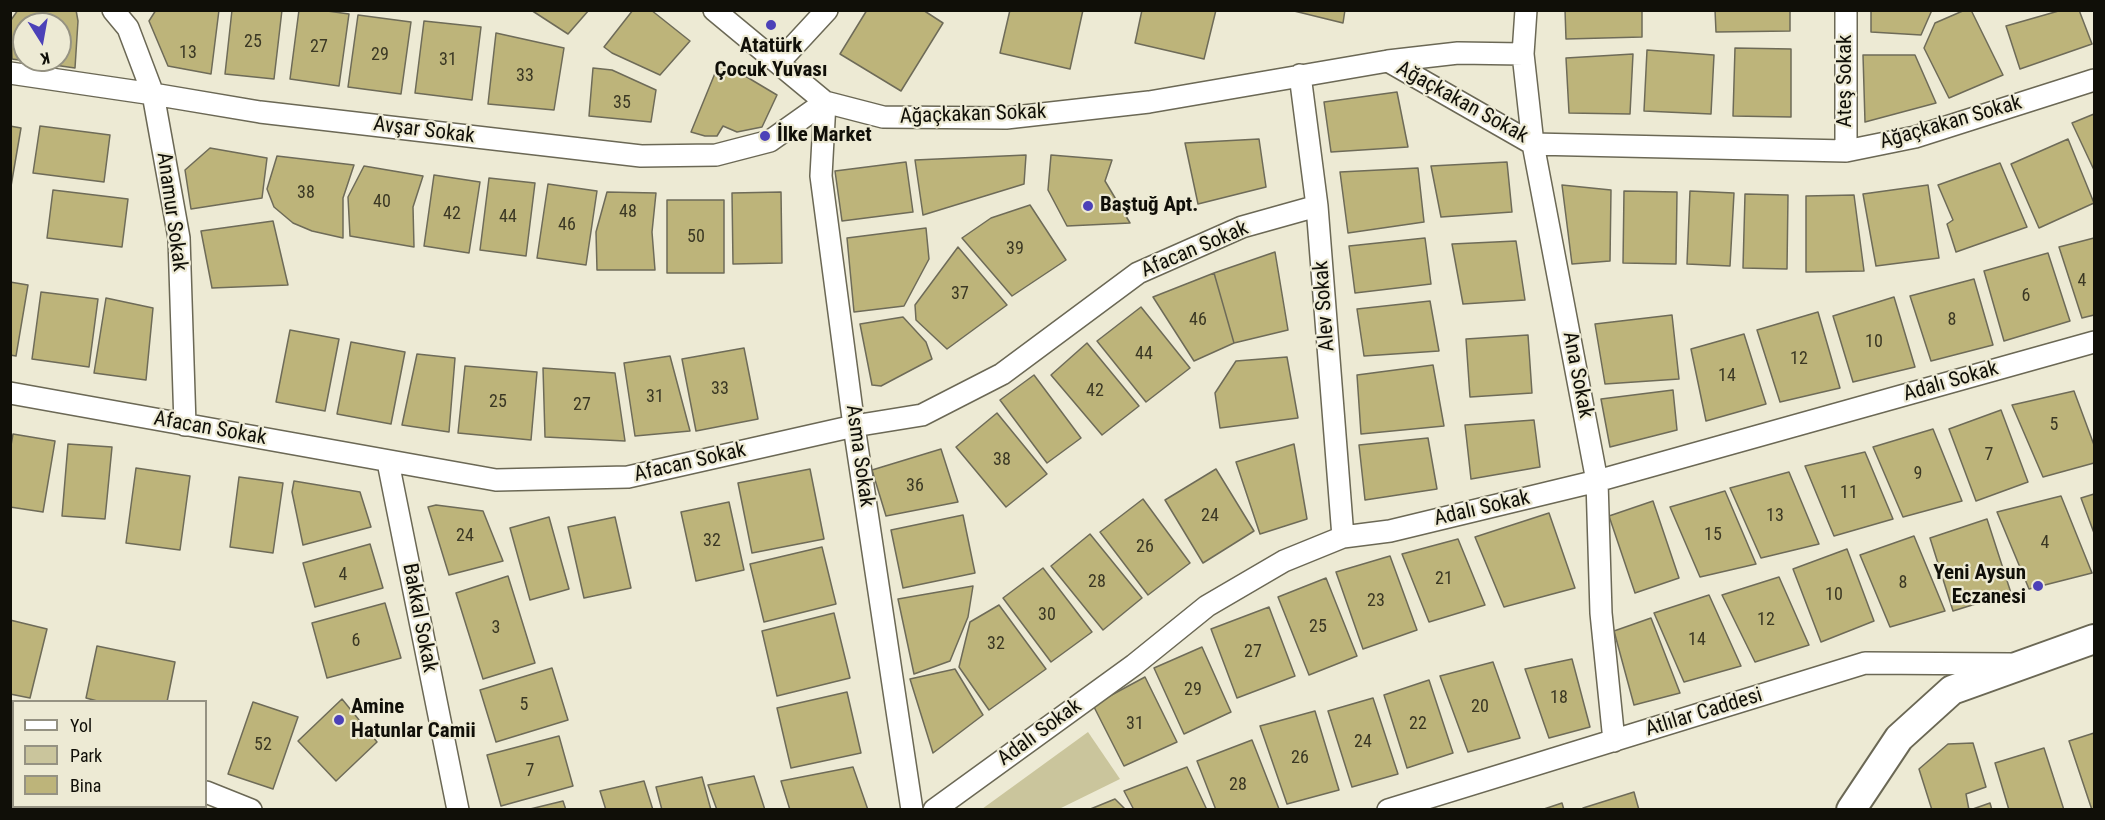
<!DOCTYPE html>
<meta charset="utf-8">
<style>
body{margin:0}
#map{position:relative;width:2105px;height:820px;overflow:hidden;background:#edead4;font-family:"Roboto Condensed",sans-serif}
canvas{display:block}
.frame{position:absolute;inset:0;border:12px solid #100f08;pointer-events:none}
.legend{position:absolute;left:12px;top:700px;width:195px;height:108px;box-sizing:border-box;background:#edead4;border:2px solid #959282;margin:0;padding:8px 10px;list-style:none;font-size:18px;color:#100f08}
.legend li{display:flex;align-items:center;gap:12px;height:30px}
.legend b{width:30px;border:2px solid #959282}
.north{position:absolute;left:12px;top:12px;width:60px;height:60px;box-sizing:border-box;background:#edead4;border:2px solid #959282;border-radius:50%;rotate:169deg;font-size:16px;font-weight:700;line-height:24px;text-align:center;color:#100f08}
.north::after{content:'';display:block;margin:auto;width:21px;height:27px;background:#4c41b8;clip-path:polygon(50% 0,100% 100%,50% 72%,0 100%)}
</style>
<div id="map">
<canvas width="2105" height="820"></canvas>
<div class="frame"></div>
<ul class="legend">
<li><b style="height:8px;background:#fff"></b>Yol</li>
<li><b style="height:16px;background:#cac59c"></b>Park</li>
<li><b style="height:16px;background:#bdb47a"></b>Bina</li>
</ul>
<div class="north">K</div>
</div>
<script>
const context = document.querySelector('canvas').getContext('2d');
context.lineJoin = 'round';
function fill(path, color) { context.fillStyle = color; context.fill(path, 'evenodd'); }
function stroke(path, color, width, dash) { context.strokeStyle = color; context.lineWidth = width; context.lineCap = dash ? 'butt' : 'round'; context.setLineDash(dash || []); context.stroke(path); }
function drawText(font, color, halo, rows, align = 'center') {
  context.font = font + ' "Roboto Condensed",sans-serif'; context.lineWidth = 4.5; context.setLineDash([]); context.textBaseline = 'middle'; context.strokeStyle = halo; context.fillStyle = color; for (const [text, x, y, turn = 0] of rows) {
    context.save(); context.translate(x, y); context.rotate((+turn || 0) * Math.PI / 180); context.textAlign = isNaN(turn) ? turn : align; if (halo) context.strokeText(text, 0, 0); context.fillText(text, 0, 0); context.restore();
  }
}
const green = new Path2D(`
 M1088,732L1120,779L1059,809H982Z`);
const building = new Path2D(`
 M18,10H76L78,21L75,68L12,59L11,20ZM24,24H60V60H24Z
 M156,10H219L211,74L168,66L149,21Z
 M232,10H282L274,79L225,74Z
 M299,10H320L349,14L339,86L290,79Z
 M531,10H589L568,34Z
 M633,10H651L690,41L660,75L612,53L604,47Z
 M867,10H923L943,23L901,91L840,54Z
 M1010,10H1083L1070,69L1000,53Z
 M1142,10H1216L1204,59L1135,43Z
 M1290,10H1345L1343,23Z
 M1565,10H1642V37L1566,39Z
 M1715,10H1790V31L1716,32Z
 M1871,10H1932L1921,35L1871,32Z
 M1965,10H1971L2003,75L1949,98L1924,48L1935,23Z
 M2062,10H2079L2092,44L2020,69L2006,26Z
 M358,15L411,22L401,94L348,87Z
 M424,21L481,27L472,100L415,93Z
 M496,33L564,48L554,110L488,104Z
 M1735,48L1791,49V117L1733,116Z
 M1647,50L1714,55L1711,114L1644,111Z
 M1633,54L1630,114L1569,113L1566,58Z
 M1863,55H1915L1936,103L1865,122Z
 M720,61L777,95L762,127L737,132L723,126L717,136H705L691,132Z
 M593,68L612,70L656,90L651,122L589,116Z
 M1397,92L1408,147L1331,152L1324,102Z
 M2094,114V170L2072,123Z
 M10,126L21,128L10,192Z
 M40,126L110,135L104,182L33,173Z
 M1259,139L1266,187L1198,204L1185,143Z
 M2068,139L2094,203L2039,228L2011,164Z
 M210,148L267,158L262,198L191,209L185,170Z
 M1026,155L1024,184L923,215L915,160Z
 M1051,155L1112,160L1105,181L1130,223L1067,226L1048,190Z
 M277,156L354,165L343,198V238L312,231L293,223L274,207L267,189Z
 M906,162L913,212L842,221L835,171Z
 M1507,162L1512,212L1441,217L1431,166Z
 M2000,163L2027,227L1956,252L1947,224L1953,220L1938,185Z
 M364,166L423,176L413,207L414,247L350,236L348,197Z
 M1418,168L1424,222L1348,233L1340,172Z
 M434,175L480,182L469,253L424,246Z
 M489,178L535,183L526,256L480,250Z
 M548,184L597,191L586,265L537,258Z
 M1562,185L1611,190L1610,261L1572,264Z
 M1928,185L1939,258L1876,266L1863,194Z
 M53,190L128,199L122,247L47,238Z
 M1624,191L1677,192L1676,264L1623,263Z
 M1690,191L1734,193L1730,266L1687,264Z
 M607,192L656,193L652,232L655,270H597L596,232Z
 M781,192L782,263L733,264L732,193Z
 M1745,194L1788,195L1787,269L1743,268Z
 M1854,195L1864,271L1806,272V196Z
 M667,200H724V273H667Z
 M1030,205L1066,260L1012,296L962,238L991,218Z
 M273,221L288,285L212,288L201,231Z
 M926,228L929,259L904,306L854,312L847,238Z
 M1425,238L1431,284L1355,293L1349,246Z
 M2094,238V315L2082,318L2059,247Z
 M1516,241L1525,300L1463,304L1452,244Z
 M958,247L1007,305L947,349L916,320L915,305Z
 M1275,252L1288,330L1234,343L1214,273Z
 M2048,253L2070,321L2004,341L1984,271Z
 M1214,273L1234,343L1194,361L1153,297Z
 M1974,279L1993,345L1931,361L1910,296Z
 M10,282L28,285L16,356L10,355Z
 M41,292L98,299L89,367L32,359Z
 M1894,297L1915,367L1853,382L1833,316Z
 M106,298L153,308L146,380L94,373Z
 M1430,301L1439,351L1364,356L1357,309Z
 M1141,307L1190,368L1146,402L1097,341Z
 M1818,312L1840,388L1780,402L1757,330Z
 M1672,315L1679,379L1605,384L1595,324Z
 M903,317L926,342L932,359L881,386L872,385L860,324Z
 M290,330L339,339L325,411L276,402Z
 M1744,334L1766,404L1706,421L1691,349Z
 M1528,335L1532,393L1470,397L1466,339Z
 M351,342L405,352L391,424L337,414Z
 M1087,343L1139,406L1102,435L1051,375Z
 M744,348L758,419L696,431L682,359Z
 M417,354L455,358L449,432L402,425Z
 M670,356L690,431L635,436L624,363Z
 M1287,357L1298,418L1220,428L1215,393L1236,361Z
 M1433,365L1444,426L1361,434L1357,375Z
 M465,366L537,372L531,440L458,433Z
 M543,368L615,373L625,441L545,437Z
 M1034,375L1081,438L1047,463L1000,400Z
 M1673,390L1677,430L1610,447L1601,399Z
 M2074,391L2094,445V463L2043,477L2012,405Z
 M2001,410L2028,482L1976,501L1949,429Z
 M997,413L1047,474L1006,507L956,447Z
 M1534,420L1540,467L1471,479L1465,425Z
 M1933,429L1962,501L1903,517L1873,447Z
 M13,434L55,441L43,512L10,507V451Z
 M1428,438L1437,489L1365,500L1359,445Z
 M68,444L112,447L105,519L62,516Z
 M1294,444L1307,519L1260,534L1236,462Z
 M941,449L958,502L886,516L872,470Z
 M1865,452L1893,519L1834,536L1805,466Z
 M136,468L190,476L180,550L126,543Z
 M810,469L824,539L752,553L738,483Z
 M1216,469L1254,531L1203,563L1165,500Z
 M1789,472L1819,544L1761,558L1730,488Z
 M239,477L283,483L273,553L230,547Z
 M294,481L360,492L371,527L303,545L292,492Z
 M1725,491L1756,564L1700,577L1670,507Z
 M2094,494V533L2081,498Z
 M2061,496L2092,573L2029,589L1997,512Z
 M1143,499L1190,563L1148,595L1100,532Z
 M1653,501L1679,578L1635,593L1609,516Z
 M729,502L744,570L696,581L681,512Z
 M436,505L483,511L503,561L449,575L428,507Z
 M1549,513L1575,588L1504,607L1475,537Z
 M963,515L975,573L903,588L891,530Z
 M549,517L569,589L530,600L510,528Z
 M615,517L631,588L584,598L568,527Z
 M1987,519L2011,593L1953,611L1930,538Z
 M1090,534L1142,598L1103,630L1051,566Z
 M1914,536L1945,611L1890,627L1860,555Z
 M1458,539L1485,605L1429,622L1402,554Z
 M370,544L383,588L315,607L303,563Z
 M822,547L836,604L764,622L750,564Z
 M1847,549L1874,621L1821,642L1793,569Z
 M1390,556L1417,630L1363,649L1336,572Z
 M1043,568L1092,632L1051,662L1003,598Z
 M508,576L535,663L483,679L456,593Z
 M1779,577L1809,645L1755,662L1722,595Z
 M1326,578L1357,656L1309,675L1278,597Z
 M973,586L968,617L950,661L914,674L898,599Z
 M1709,595L1741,666L1684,682L1654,613Z
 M385,603L401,658L327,678L312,623Z
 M999,605L1046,669L989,710L959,667L970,622Z
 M1269,607L1295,676L1237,698L1211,629Z
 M834,613L850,678L777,696L762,631Z
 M1651,618L1680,693L1634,705L1614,631Z
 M10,620L47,629L30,698L10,694Z
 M97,646L175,662L167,702H101L86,698Z
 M1202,647L1231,712L1184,734L1154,668Z
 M1572,659L1590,727L1549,738L1525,669Z
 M1493,662L1520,738L1468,752L1440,676Z
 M552,668L568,720L496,742L480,690Z
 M955,669L983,715L933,753L910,679Z
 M1145,677L1177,742L1124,766L1093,705Z
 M1429,680L1453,753L1407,768L1384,695Z
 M847,692L861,753L791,768L777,708Z
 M1373,698L1398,774L1352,787L1328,711Z
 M342,699L377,742L336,781L298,741Z
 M253,702L298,717L273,789L228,774Z
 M1315,711L1339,790L1287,804L1260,726Z
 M2094,733V810H2092L2069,741Z
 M559,736L573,786L501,806L487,755Z
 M1252,740L1279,809L1216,810L1197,761Z
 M1973,743L1986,787L1966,794L1969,810H1932L1919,769L1948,744Z
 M2044,748L2064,810H2009L1995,763Z
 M853,767L868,810H790L781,781Z
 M1187,767L1207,810H1134L1124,791Z
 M754,776L765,810H717L708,785Z
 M702,777L711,810H662L656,787Z
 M644,781L653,810H606L600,791Z
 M10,785H14V806H37L36,810H10Z
 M1634,792L1639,810H1583V808Z
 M1115,799L1126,810H1088Z
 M563,801L566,810H526Z
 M1562,803L1564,810H1541Z
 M1990,803L1992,810H1970Z`);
const minor = new Path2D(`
 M113,10L128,28L153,94L179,238L185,425
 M714,10L825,102L883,117L1006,118L1149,102L1388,61L1533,144L1846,151L1915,137L2094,80
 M1526,10L1523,54L1533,144L1597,481L1601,613L1614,741
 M1846,10V151
 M1388,61L1458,53L1523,54
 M778,63L827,10
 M10,73L153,94L260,112L641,156L716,155L770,141L825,102
 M1300,75L1317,206L1343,537
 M825,102L821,176L854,426L912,810
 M10,393L496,480L628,477L854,426L922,415L1002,374L1138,273L1242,227L1317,206
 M388,462L458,810
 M10,734L14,735
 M206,792L251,810
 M113,810L115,806
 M934,810L1134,665L1207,606L1284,561L1343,537L1390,531L1597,481L2094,342
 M1388,810L1865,663L2010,664`);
const secondary = new Path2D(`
 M1851,810L1899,738L1952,690L2094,639`);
const markers = [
 [771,25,6,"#4c41b8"],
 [765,136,6,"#4c41b8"],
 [1088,206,6,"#4c41b8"],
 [2038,586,6,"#4c41b8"],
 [339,720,6,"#4c41b8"]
];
const numberNames = [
 ["25",253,42],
 ["27",319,47],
 ["13",188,53],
 ["29",380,55],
 ["31",448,60],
 ["33",525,76],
 ["35",622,103],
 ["38",306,193],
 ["40",382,202],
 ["48",628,212],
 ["42",452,214],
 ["44",508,217],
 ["46",567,225],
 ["50",696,237],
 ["39",1015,249],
 ["4",2082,281],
 ["37",960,294],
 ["6",2026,296],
 ["46",1198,320],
 ["8",1952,320],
 ["10",1874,342],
 ["44",1144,354],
 ["12",1799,359],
 ["14",1727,376],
 ["33",720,389],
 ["42",1095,391],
 ["31",655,397],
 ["25",498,402],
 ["27",582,405],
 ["5",2054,425],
 ["7",1989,455],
 ["38",1002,460],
 ["9",1918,474],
 ["36",915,486],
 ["11",1849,493],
 ["24",1210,516],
 ["13",1775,516],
 ["15",1713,535],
 ["24",465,536],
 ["32",712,541],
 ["4",2045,543],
 ["26",1145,547],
 ["4",343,575],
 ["21",1444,579],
 ["28",1097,582],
 ["8",1903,583],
 ["10",1834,595],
 ["23",1376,601],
 ["30",1047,615],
 ["12",1766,620],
 ["25",1318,627],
 ["3",496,628],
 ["14",1697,640],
 ["6",356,641],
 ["32",996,644],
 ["27",1253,652],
 ["29",1193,690],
 ["18",1559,698],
 ["5",524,705],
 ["20",1480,707],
 ["31",1135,724],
 ["22",1418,724],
 ["24",1363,742],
 ["52",263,745],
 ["26",1300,758],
 ["7",530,771],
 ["28",1238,785]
];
const poiNames = [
 ["Atatürk",771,47,"center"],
 ["Çocuk Yuvası",771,71,"center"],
 ["İlke Market",777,136],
 ["Baştuğ Apt.",1100,206],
 ["Yeni Aysun",2026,574,"right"],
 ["Eczanesi",2026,598,"right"],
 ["Amine",351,708],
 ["Hatunlar Camii",351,732]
];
const streetNames = [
 ["Ateş Sokak",1846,81,-90],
 ["Ağaçkakan Sokak",1462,103,29],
 ["Ağaçkakan Sokak",973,115,-2],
 ["Ağaçkakan Sokak",1951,123,-16],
 ["Avşar Sokak",424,131,7],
 ["Anamur Sokak",171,212,82],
 ["Afacan Sokak",1195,250,-23],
 ["Alev Sokak",1325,306,-94],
 ["Ana Sokak",1577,375,79],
 ["Adalı Sokak",1951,382,-16],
 ["Afacan Sokak",210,429,10],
 ["Asma Sokak",859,456,82],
 ["Afacan Sokak",690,463,-13],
 ["Adalı Sokak",1482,509,-13],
 ["Bakkal Sokak",419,618,79],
 ["Atlılar Caddesi",1704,713,-17],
 ["Adalı Sokak",1040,733,-36]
];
fill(green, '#cac59c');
fill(building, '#bdb47a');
stroke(building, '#6e6b58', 1.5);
stroke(minor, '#6b6855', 24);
stroke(secondary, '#6b6855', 32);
stroke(minor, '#fff', 21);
stroke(secondary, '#fff', 28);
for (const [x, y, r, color] of markers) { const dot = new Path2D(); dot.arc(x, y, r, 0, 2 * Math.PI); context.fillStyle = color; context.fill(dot); stroke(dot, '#edead4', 2); }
drawText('18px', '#3b3824', null, numberNames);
drawText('bold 21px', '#100f08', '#edead4', poiNames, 'left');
drawText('21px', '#100f08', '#edead4', streetNames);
</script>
